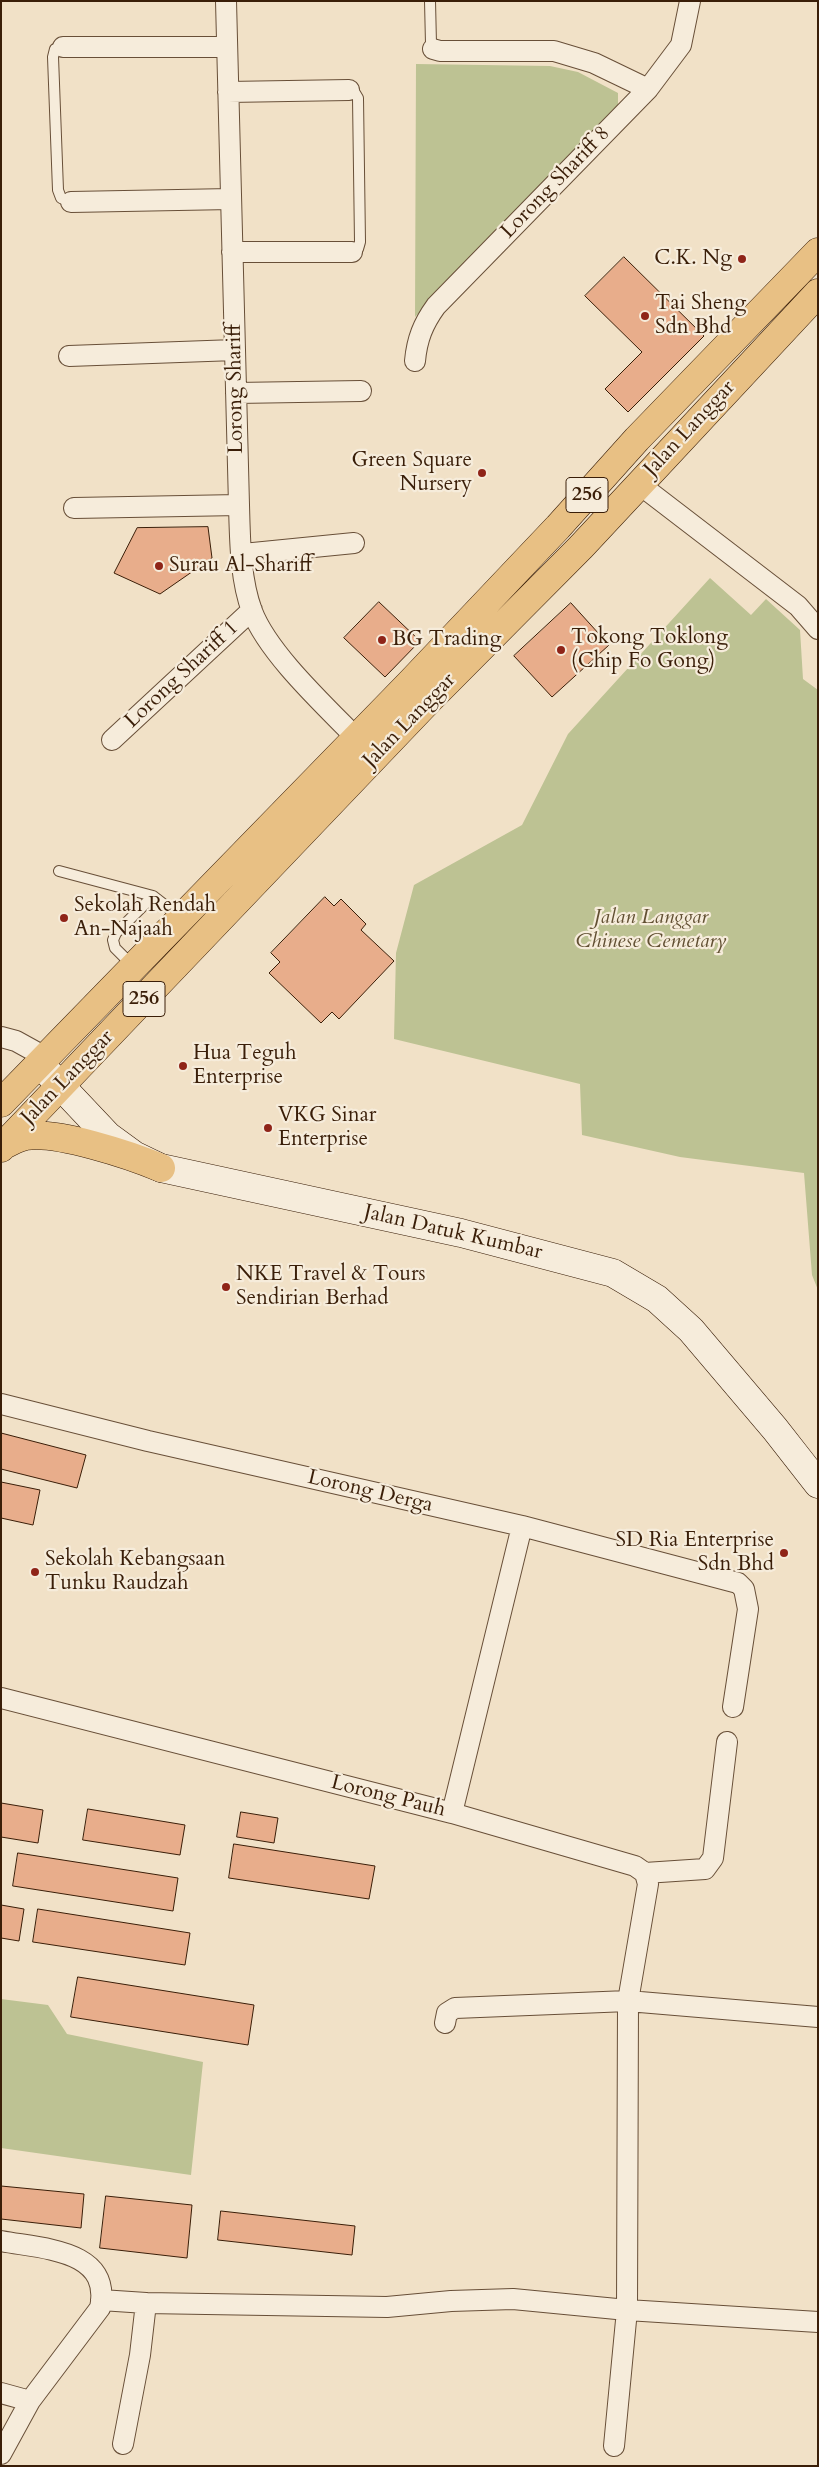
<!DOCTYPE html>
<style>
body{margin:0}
#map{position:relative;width:819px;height:2467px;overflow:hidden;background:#f1e1c7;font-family:Cardo,serif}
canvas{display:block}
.frame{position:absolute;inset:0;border:2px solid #3a1e08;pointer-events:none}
</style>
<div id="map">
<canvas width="819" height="2467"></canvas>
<div class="frame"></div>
</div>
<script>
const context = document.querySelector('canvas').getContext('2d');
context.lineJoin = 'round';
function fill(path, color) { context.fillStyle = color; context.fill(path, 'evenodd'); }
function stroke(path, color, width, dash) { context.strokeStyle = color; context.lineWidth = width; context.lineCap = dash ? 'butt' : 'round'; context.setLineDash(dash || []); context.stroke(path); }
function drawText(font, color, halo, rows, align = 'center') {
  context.font = font + ' Cardo,serif'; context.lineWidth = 4.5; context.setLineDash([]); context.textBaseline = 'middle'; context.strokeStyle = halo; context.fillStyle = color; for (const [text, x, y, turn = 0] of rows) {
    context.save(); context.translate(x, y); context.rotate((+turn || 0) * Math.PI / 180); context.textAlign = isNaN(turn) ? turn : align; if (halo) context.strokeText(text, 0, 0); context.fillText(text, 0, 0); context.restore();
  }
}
const green = new Path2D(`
 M416,64L550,66L578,72L618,93V110L415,317Z
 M710,578L751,615L766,599L800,630L803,679L818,690V1290L812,1275L804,1173L680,1157L582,1135L580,1084L394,1039L396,953L414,885L522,825L568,734Z
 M1,1999L48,2005L67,2034L203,2062L191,2175L1,2148Z`);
const building = new Path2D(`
 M624,257L704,336L628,412L605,389L642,352L585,296Z
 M208,527L212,558L160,594L114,573L137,528Z
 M379,602L420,641L385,677L344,638Z
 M571,603L609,645L552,697L514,656Z
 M325,897L334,906L341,899L366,924L361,930L394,961L339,1019L332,1012L321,1023L269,973L280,962L271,953Z
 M1,1433L86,1455L77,1488L1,1469Z
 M1,1482L40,1490L33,1525L1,1518Z
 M1,1803L43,1810L38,1843L1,1837Z
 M88,1809L185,1825L180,1855L83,1840Z
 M241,1812L278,1818L274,1843L237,1837Z
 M234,1844L375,1866L369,1899L229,1878Z
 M18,1853L178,1878L173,1911L13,1886Z
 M1,1905L24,1909L19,1941L1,1938Z
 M38,1909L190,1933L185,1965L33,1942Z
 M78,1977L254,2005L248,2045L71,2017Z
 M1,2186L84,2194L81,2228L1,2219Z
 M106,2196L192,2205L187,2258L100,2248Z
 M221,2211L355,2226L352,2255L218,2240Z`);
const service = new Path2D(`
 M430,1L431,44L433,49
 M63,47L55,49L53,57L58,190L61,198L71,202
 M349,90L355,93L358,98L360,242L358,249L352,252
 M59,871L153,896L180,917
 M133,966L115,948L113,940L116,933L153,896`);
const minor = new Path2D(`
 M226,1L239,505C240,539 240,579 252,611C269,656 332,712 366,748
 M63,47H227
 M433,49L440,51H554L594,63L648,89
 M228,92L349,90
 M71,202L231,199
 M232,252H352
 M69,356L235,350
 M415,361C417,339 423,324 436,306L648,89L681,45L690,1
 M236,393L361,391
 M639,484L798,606L818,629
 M74,508L239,505
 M243,554L354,543
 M112,740L252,610
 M1,1037L16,1041L45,1057
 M1,1404L148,1441L522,1526L738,1583L744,1589L748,1609L733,1707
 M1,1698L452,1813L635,1866L645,1873L648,1884L628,2001L627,2310L614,2446
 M452,1813L522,1526
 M645,1873L705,1869L713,1858L727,1742
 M445,2023L447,2013L455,2008L628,2001L818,2017
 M1,2241C42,2249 112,2249 100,2308L30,2401L1,2454
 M101,2300L146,2303L387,2307L451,2301L513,2299L627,2310L818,2322
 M1,2393L30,2401
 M123,2444L140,2355L146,2303`);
const secondary = new Path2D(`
 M39,1063L108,1136L134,1155L161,1168L461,1233L613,1273L657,1299L691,1330L775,1429L818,1484`);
const primary = new Path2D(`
 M1,1103L410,683L558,527L637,439L818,252
 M4,1145C11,1142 18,1137 26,1136C57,1131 130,1155 161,1168
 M1,1148L429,700L581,547L818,293`);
const markers = [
 [742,259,5,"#8f2418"],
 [645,316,5,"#8f2418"],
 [482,473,5,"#8f2418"],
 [159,566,5,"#8f2418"],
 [382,640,5,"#8f2418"],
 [561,650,5,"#8f2418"],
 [64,918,5,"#8f2418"],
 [183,1066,5,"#8f2418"],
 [268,1128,5,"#8f2418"],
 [226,1287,5,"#8f2418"],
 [784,1553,5,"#8f2418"],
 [35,1572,5,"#8f2418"]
];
const shields = [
 [587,495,42],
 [144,999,42]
];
const shieldNames = [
 ["256",587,495],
 ["256",144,999]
];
const streetNames = [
 ["Lorong Shariff 8",556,183,-46],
 ["Lorong Shariff",236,389,-91],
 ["Jalan Langgar",690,429,-47],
 ["Lorong Shariff 1",182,675,-43],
 ["Jalan Langgar",410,721,-46],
 ["Jalan Langgar",68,1078,-46],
 ["Jalan Datuk Kumbar",453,1233,13],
 ["Lorong Derga",370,1492,13],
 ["Lorong Pauh",388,1797,14]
];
const poiNames = [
 ["C.K. Ng",732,259,"right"],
 ["Tai Sheng",655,304],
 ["Sdn Bhd",655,328],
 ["Green Square",472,461,"right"],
 ["Nursery",472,485,"right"],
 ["Surau Al-Shariff",169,566],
 ["Tokong Toklong",571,638],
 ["(Chip Fo Gong)",571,662],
 ["BG Trading",392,640],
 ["Sekolah Rendah",74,906],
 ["An-Najaah",74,930],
 ["Hua Teguh",193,1054],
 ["Enterprise",193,1078],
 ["VKG Sinar",278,1116],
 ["Enterprise",278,1140],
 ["NKE Travel & Tours",236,1275],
 ["Sendirian Berhad",236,1299],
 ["SD Ria Enterprise",774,1541,"right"],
 ["Sdn Bhd",774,1565,"right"],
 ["Sekolah Kebangsaan",45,1560],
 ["Tunku Raudzah",45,1584]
];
const parkNames = [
 ["Jalan Langgar",651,918],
 ["Chinese Cemetary",651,942]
];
fill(green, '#bdc293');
fill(building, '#e8ad8b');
stroke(building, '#3a1e08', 1);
stroke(service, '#684f38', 12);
stroke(minor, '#684f38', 22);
stroke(secondary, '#3a1e08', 29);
stroke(primary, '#3a1e08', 29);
stroke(service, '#f6ecdb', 10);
stroke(minor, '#f6ecdb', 20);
stroke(secondary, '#f6ecdb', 28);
stroke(primary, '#e8c084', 28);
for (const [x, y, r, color] of markers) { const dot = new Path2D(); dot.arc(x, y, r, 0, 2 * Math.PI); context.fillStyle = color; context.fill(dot); stroke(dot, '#f6ecdb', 2); }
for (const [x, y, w] of shields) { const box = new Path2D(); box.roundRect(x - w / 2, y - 17.5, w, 35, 4); context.fillStyle = '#f6ecdb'; context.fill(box); stroke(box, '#3a1e08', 1); }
drawText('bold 20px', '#3a1e08', null, shieldNames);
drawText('21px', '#3a1e08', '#f6ecdb', streetNames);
drawText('21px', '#3a1e08', '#f6ecdb', poiNames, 'left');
drawText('italic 21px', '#614f32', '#f6ecdb', parkNames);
</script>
